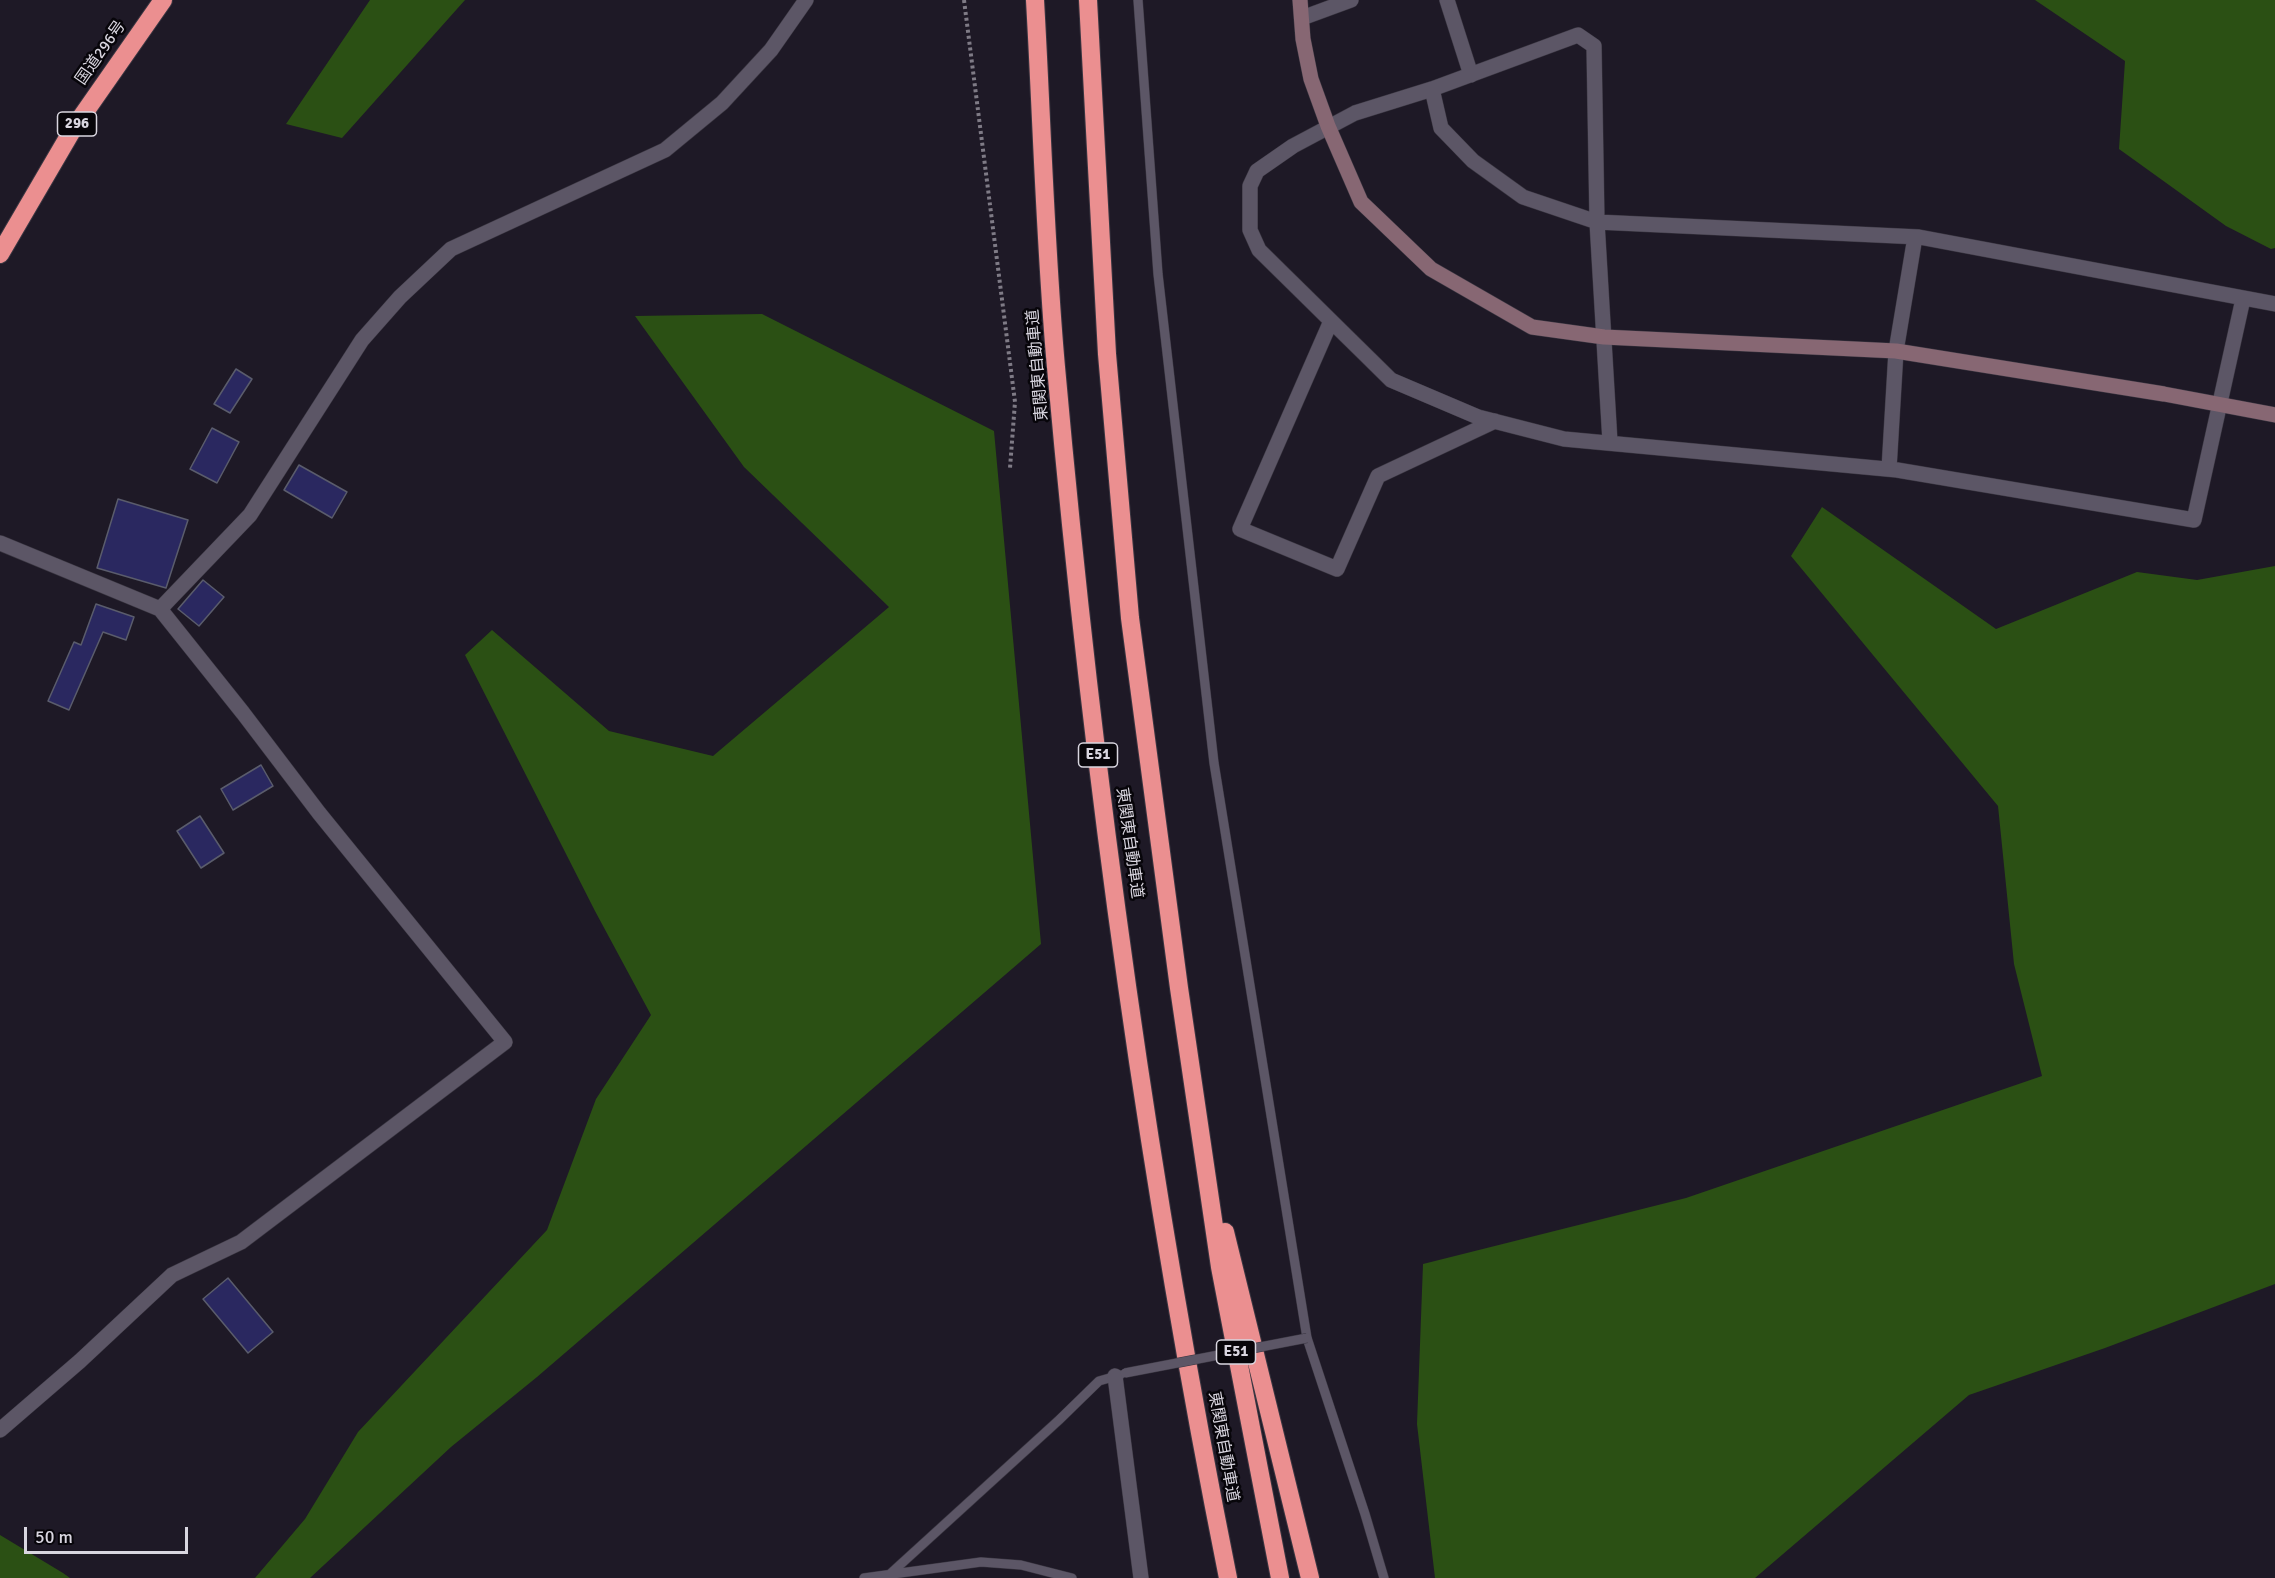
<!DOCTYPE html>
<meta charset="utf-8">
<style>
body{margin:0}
#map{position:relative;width:2275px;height:1578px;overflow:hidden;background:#1e1926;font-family:Signika,sans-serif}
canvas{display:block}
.scale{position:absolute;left:24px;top:1527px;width:164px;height:27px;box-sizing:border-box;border:3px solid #d9d6e0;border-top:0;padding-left:8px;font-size:18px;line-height:21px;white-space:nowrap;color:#d9d6e0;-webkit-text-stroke:4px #07050a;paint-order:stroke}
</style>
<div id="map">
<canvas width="2275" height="1578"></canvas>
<div class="scale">50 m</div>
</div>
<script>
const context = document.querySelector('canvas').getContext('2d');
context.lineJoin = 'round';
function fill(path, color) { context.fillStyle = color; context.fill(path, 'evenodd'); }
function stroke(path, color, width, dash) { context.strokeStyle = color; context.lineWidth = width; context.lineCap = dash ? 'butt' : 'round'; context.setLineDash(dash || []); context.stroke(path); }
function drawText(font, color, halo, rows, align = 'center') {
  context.font = font + ' Signika,"Noto Sans JP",sans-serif'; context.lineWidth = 5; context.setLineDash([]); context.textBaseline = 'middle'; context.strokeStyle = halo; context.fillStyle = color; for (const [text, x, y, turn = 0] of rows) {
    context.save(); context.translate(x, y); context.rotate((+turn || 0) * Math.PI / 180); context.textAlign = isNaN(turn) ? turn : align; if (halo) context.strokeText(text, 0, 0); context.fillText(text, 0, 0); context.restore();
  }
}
const forest = new Path2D(`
 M370,0H465L342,138L286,124Z
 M2035,0H2275V248L2271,249L2226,226L2119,149L2125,61Z
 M762,314L994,431L1041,944L537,1377L451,1447L310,1578H255L305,1519L358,1432L547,1230L596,1099L651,1015L595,911L465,655L492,630L609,731L713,756L889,607L744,467L635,316Z
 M1822,507L1996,629L2137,572L2197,580L2275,566V1284L2105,1348L1969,1395L1755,1578H1435L1417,1424L1423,1264L1686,1198L2042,1076L2014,964L1998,806L1791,556Z
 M0,1535L63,1573L70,1578H0Z`);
const building = new Path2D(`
 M236,369L252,379L230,413L214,404Z
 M212,428L239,442L217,483L190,469Z
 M299,465L347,492L332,518L284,490Z
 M118,499L188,520L166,588L97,568Z
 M203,580L224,597L199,626L178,609Z
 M96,604L134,617L126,640L103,632L69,710L48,701L74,642L81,645Z
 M261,765L273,786L233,810L221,789Z
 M200,816L224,853L201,868L177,831Z
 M228,1278L273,1332L248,1353L203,1299Z`);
const path = new Path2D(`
 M964,0L1015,402L1010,468`);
const lane = new Path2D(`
 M1138,0L1158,274L1214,763L1307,1338L1365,1514L1384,1578
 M890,1574L1059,1420L1099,1381L1120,1375
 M864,1578L981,1562L1021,1565L1072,1578`);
const street = new Path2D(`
 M1447,0L1471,75
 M1302,18L1351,0
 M1432,89L1441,128L1473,161L1523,197L1597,222L1919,237L2275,304
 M1331,321L1240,529L1337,569L1378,476L1495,421
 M1610,442L1597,222L1594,46L1578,35L1432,89L1355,113L1293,146L1257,171L1250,186V230L1259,250L1391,380L1478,417L1564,439L1897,470L2194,520L2243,299
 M1889,469L1896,351L1915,237
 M0,543L160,609L243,713L319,813L505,1042L241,1242L172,1275L80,1361L0,1430
 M160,609L250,515L362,340L400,297L451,249L665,150L722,103L771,50L806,0
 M1115,1376L1141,1578`);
const secondary = new Path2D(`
 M1300,0L1303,39L1311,79L1328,126L1361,202L1431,269L1532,327L1604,337L1896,351L2164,394L2275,415`);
const highway = new Path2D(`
 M1035,0C1042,122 1045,245 1056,367C1092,772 1148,1179 1228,1578
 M1088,0L1107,354L1130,618L1179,988L1220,1267L1280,1578
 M0,254L73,129L163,0
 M1225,1232L1310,1578`);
const laneBridge = new Path2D(`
 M1125,1373L1307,1338`);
const shields = [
 [77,124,39],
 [1098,755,39],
 [1236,1352,39]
];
const shieldNames = [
 ["296",77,124],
 ["E51",1098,755],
 ["E51",1236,1352]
];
const streetNames = [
 ["国道296号",101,53,-55],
 ["東関東自動車道",1038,365,-95],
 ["東関東自動車道",1129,843,82],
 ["東関東自動車道",1223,1447,80]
];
fill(forest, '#2b5014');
fill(building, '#2a2860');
stroke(building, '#5a5c6c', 1.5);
stroke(lane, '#3a3641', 10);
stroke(street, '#3a3641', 16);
stroke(secondary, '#3a3641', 16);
stroke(highway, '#3a3641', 20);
stroke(path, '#7f7b86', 4, [3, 3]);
stroke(lane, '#5c5666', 9);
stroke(street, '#5c5666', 15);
stroke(secondary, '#876773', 15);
stroke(highway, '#eb8f90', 18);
stroke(laneBridge, '#3a3641', 10, []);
stroke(laneBridge, '#5c5666', 9);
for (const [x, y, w] of shields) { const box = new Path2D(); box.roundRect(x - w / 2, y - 12, w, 24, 4.5); context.fillStyle = '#07050a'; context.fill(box); stroke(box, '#d9d6e0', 1.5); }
drawText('bold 15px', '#d9d6e0', null, shieldNames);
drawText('16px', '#d9d6e0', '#07050a', streetNames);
</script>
